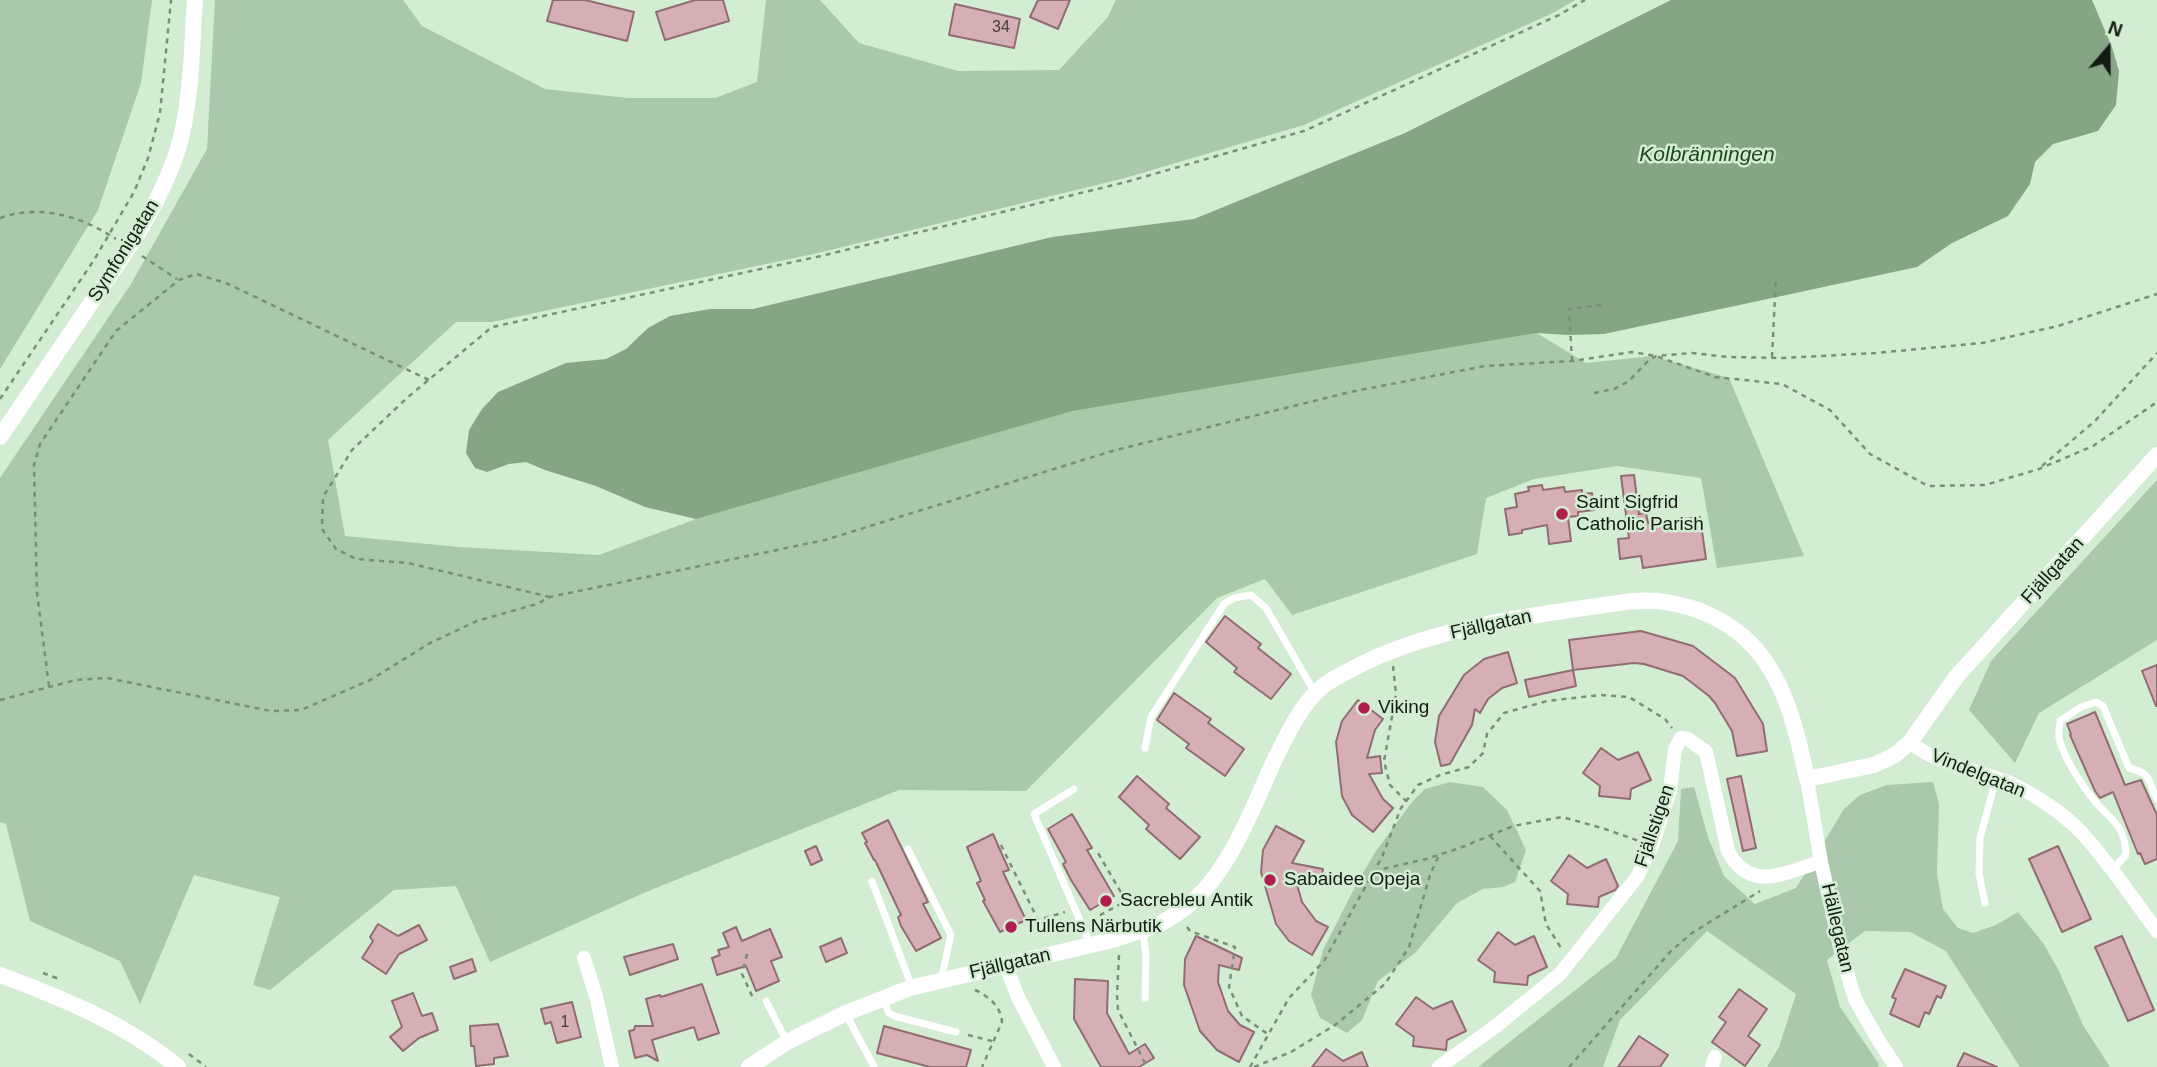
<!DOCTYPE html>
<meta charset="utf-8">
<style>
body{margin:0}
#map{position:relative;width:2157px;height:1067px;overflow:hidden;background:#d3edd3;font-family:Arial,sans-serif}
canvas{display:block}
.north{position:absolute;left:2073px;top:14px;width:70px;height:70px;-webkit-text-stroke:5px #d3edd3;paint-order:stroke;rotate:20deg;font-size:19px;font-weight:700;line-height:28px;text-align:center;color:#121c12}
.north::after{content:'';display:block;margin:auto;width:24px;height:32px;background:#121c12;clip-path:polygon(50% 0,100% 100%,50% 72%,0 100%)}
</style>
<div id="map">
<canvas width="2157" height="1067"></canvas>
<div class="north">N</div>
</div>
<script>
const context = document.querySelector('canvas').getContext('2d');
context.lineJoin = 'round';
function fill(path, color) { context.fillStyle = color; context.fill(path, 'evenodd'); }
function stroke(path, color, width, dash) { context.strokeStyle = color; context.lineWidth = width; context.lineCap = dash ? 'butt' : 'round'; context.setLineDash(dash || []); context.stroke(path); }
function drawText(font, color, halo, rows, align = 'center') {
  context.font = font + ' Arial,sans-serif'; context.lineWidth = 5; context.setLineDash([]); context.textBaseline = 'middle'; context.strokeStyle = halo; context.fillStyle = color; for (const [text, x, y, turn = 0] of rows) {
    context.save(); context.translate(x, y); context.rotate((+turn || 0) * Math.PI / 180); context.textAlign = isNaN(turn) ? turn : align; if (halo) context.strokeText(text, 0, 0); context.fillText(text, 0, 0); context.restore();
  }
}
const green = new Path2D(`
 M0,0H152L141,83L98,210L0,369Z
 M215,0H403L422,26L545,89L628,98H715L757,82L766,0H820L859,43L958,71L1059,70L1107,18L1116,0H1575L1553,13L1304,125L1125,178L818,253L492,322H456L328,440L345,536L459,547L599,555L696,519L1073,411L1537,333L1586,363L1652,356L1729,378L1804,556L1717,568L1701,478L1617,466L1534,479L1486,498L1477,554L1292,615L1265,579L1217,598L1026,791L899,790L646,892L490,962L456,886L394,890L270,990L253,985L280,897L194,875L140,1004L120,961L30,921L6,824L0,822V478L131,284L207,149Z
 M2157,480V640L2039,713L2015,763L1969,710L1991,661Z
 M1450,782L1483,787L1507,810L1526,850L1515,882L1503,887L1483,889L1457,903L1415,953L1378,981L1362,1020L1347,1033L1320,1018L1311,995L1323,950L1357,883L1376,851L1412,802L1425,789Z
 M1933,782L1939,804L1937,873L1943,909L1958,928L1973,933L1996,925L2018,912L2043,943L2058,969L2083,1025L2110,1067H2020L1946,951L1910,932L1865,931L1827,960L1840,1007L1879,1064L1878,1067H1767L1779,1047L1796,994L1707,931L1620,1020L1603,1067H1478L1616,958L1678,841L1681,789L1694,787L1708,837L1724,876L1755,904L1796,888L1844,809L1860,795L1887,785Z`);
const water = new Path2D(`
 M1671,0H2092L2112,47L2119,71L2116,105L2098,131L2053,144L2035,162L2030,184L2008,216L1952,243L1917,267L1604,334L1567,335L1537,333L1073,411L696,519L645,507L596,486L545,470L526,462L509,464L487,472L475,468L466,453L469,430L482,409L498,392L566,363L606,359L626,349L648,328L670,316L710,309H753L1052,237L1194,219L1405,133Z`);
const building = new Path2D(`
 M553,0H585L634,12L627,41L547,21Z
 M695,0H723L729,21L665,40L656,12Z
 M1038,0H1070L1058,29L1030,17Z
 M955,4L1020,19L1014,48L949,35Z
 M1634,475L1639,514L1646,513L1648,523L1700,517L1706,559L1643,568L1641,556L1620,559L1618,539L1629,538L1621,476Z
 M1542,485L1543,490L1564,487L1565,492L1582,490V494L1592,493L1594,510L1578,512V516L1568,517L1571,541L1549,544L1547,525L1522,530V533L1509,535L1505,509L1517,507L1515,494L1529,491L1528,487Z
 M1225,616L1261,644L1258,648L1291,674L1271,699L1234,672L1237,668L1206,642Z
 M1641,631L1693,646L1735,678L1763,724L1767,751L1737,756L1732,731L1715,703L1709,696L1683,676L1644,664L1634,663L1573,670L1576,686L1529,697L1525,680L1573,670L1569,640Z
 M1508,652L1517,683L1502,688L1488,699L1480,713L1475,709L1472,725L1450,764L1441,766L1435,742L1439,716L1464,675L1484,659Z
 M2157,665V706H2156L2142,671Z
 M1174,693L1211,719L1208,723L1244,749L1225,776L1186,748L1189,744L1157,720Z
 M1358,700L1383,719L1375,730L1367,758L1380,756L1382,773L1369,774L1383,799L1393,808L1373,832L1352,815L1342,796L1336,742L1342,721Z
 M2095,712L2125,785L2141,780L2157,815V859L2145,864L2140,853L2138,854L2113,792L2100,798L2095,791L2070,735L2071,734L2067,724Z
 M1601,748L1618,760L1638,752L1651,780L1631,789L1630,799L1599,796L1600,786L1583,773Z
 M1137,776L1169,804L1166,808L1200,837L1180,859L1146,829L1149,825L1119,797Z
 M1741,776L1756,848L1743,851L1727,779Z
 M1072,814L1092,848L1087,850L1114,896L1090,910L1071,880L1063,864L1066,862L1048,829Z
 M888,820L928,902L923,904L941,938L916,951L901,926L898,917L901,915L875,860H874L865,843L867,842L862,833Z
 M1276,826L1304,841L1292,863L1323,869L1320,885L1296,881L1302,902L1316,921L1328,927L1312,955L1289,941L1276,924L1261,872L1263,850Z
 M993,834L1009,870L1003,872L1026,920L1000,932L983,901L985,900L977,883L981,881L967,847Z
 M816,846L822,860L811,865L805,851Z
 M2058,846L2091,919L2062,932L2029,859Z
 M1569,855L1587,868L1606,859L1618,886L1615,890L1599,897L1598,907L1567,904L1568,894L1551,881Z
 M378,924L398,936L419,925L427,940L399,954L386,974L362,958L373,941L370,937Z
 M736,927L742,941L770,929L782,957L771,961L779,981L756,991L746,966L717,975L712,958L720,955L718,950L729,947L723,933Z
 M1498,932L1515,945L1534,936L1547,967L1528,976L1527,985L1494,982L1495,972L1478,960Z
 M1196,936L1242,958L1239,970L1219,965L1218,982L1228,1011L1240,1025L1254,1032L1239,1062L1217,1050L1200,1031L1184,985L1185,959Z
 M2122,936L2154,1010L2128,1021L2095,947Z
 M841,938L847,953L826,962L820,947Z
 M673,944L678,959L630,975L624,957Z
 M472,959L476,971L454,979L450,967Z
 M1905,969L1946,986L1941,998L1937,996L1929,1014L1925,1012L1919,1027L1890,1014L1896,999L1892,997Z
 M1075,979L1108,981L1107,1013L1129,1054L1145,1044L1154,1058L1139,1067H1101L1074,1019Z
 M702,984L719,1033L698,1040L694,1027L652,1040L658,1061L647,1055L635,1058L629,1031L634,1030L635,1026H653L646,999L660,995L661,997Z
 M1739,989L1767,1009L1748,1036L1760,1045L1745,1066L1712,1042L1726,1022L1719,1017Z
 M413,993L422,1016L432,1013L438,1030L419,1038L403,1051L390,1037L402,1027L392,1001Z
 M1416,997L1433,1009L1452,1001L1466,1031L1447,1040L1446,1050L1413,1046L1414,1037L1396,1024Z
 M572,1002L581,1037L557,1043L551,1022L545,1024L541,1009Z
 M498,1024L508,1056L494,1058V1064L476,1066L474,1046H471L470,1026Z
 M884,1026L971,1050L966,1067H930L877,1053Z
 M1639,1036L1668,1055L1660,1067H1618Z
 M1326,1049L1343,1061L1362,1052L1368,1067H1312Z
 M1964,1053L1997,1067H1957Z`);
const path = new Path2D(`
 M0,218C40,204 81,216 116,239
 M142,256L177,279
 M1772,357L1776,277
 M1572,361L1569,309L1601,305
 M1594,393L1614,389L1629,381L1647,362L1656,356L1692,353L1728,357L1783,358L1876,353L1982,343L2058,326L2157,294
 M0,399L94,260L134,192L148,158L160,113L171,0
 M2042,466L2095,421L2157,353
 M550,597L408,563L356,559L336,549L322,529L323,497L352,450L408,397L492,327L821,256L1126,182L1304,131L1559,15L1585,0
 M1393,666L1396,695L1384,761L1390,785L1406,801
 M49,686L37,593L34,465L40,444L116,331L179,280L196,274L226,283L429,380
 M0,700L76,680L107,678L271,711L301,710L372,679L430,643L477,621L537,604L550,597L825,540L1112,451L1350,392L1485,366L1572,361L1632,352L1656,356L1715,377L1782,384L1830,410L1870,454L1928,486L1985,485L2039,469L2093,446L2157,402
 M1490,836L1540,891L1546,924L1561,948
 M1001,845L1038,920L1065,912
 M1374,871L1426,859L1460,848L1513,826L1562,817L1602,828L1639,841
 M1091,920L1126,901L1098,853
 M1187,927L1190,931L1235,947L1229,987L1242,1016L1269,1035
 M747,954L742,974L753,998L756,999
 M1119,955L1117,995L1118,1010L1147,1067
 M43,973L59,979
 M975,990C988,996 1001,1006 1002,1022L982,1067
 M968,1035L992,1041
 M189,1054L206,1067
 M1250,1067L1289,998L1324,961L1382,857L1401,808L1418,785L1440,775L1469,767L1483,753L1487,734L1504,713L1547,701L1600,695L1629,697L1665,719L1672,728
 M1254,1067L1291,1052L1335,1025L1385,984L1409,947L1430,875L1439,855
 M1569,1067L1671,951L1692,933L1760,891`);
const service = new Path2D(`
 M1145,748L1151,717L1224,604L1234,598L1251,595L1266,608L1315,693
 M1074,789L1034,814L1090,944
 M908,849L951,935L941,980
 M2111,871L2126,855C2125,824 2111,821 2094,800C2082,786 2063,756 2059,738C2058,733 2060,726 2060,721L2081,707L2096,702L2103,706L2129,768C2153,774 2147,780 2157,799
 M872,881L912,987
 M1985,903L1979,874L1980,838L1996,779
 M1143,931L1146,956L1145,998
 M883,999L889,1013L894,1016L956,1032
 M766,1001L787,1042
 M846,1014L874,1067`);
const minor = new Path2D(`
 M1910,742C1938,766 1981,770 2014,785C2037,796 2064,814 2081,832C2108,861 2133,899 2157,931
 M1807,779L1821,862L1842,956L1855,999L1877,1038L1896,1067
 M584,958L596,996L612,1067
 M1005,964L1017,995L1054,1067
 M1439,1067L1496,1026L1560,974L1637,877L1652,846L1670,790L1675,749L1681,738L1688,739L1706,752L1728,851C1751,894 1784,872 1821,862
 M1712,1067L1715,1057`);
const tertiary = new Path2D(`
 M0,437L136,237C156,203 177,164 184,124C192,83 192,41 195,0
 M0,975C62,998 126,1024 178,1067
 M749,1067L787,1042L846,1013L910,988L1116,939C1136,932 1157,927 1175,915C1228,881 1250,812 1276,757C1289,731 1300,706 1322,687C1331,679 1343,674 1354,668C1422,632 1507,619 1583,608C1607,605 1633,599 1657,601C1685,604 1712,613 1735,630C1782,664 1796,726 1807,779L1874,765L1895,755L1910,742L1957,676L2157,455`);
const markers = [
 [1562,514,7,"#af1e4c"],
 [1364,708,7,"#af1e4c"],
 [1270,880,7,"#af1e4c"],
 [1106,901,7,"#af1e4c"],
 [1011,927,7,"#af1e4c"]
];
const numberNames = [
 ["34",1001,28],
 ["1",565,1023]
];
const streetNames = [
 ["Symfonigatan",124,251,-58],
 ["Fjällgatan",2053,571,-48],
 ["Fjällgatan",1491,625,-12],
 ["Vindelgatan",1978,774,22],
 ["Fjällstigen",1655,826,-71],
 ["Hällegatan",1837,928,77],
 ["Fjällgatan",1010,964,-13]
];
const poiNames = [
 ["Saint Sigfrid",1576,503],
 ["Catholic Parish",1576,525],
 ["Viking",1378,708],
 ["Sabaidee Opeja",1284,880],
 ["Sacrebleu Antik",1120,901],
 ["Tullens Närbutik",1025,927]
];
const waterNames = [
 ["Kolbränningen",1707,155]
];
fill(green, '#aac8aa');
fill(water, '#85a585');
fill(building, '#d6afb4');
stroke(building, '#916d72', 2);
stroke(path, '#7b8e7b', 2.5, [5, 5]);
stroke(service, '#fff', 7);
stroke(minor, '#fff', 14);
stroke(tertiary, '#fff', 16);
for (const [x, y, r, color] of markers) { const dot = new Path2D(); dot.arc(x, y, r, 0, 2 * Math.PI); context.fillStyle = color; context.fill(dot); stroke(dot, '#d3edd3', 2.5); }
drawText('16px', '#43413a', null, numberNames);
drawText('19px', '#121c12', '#d3edd3', streetNames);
drawText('19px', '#121c12', '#d3edd3', poiNames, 'left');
drawText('italic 21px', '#1a491e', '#d3edd3', waterNames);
</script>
